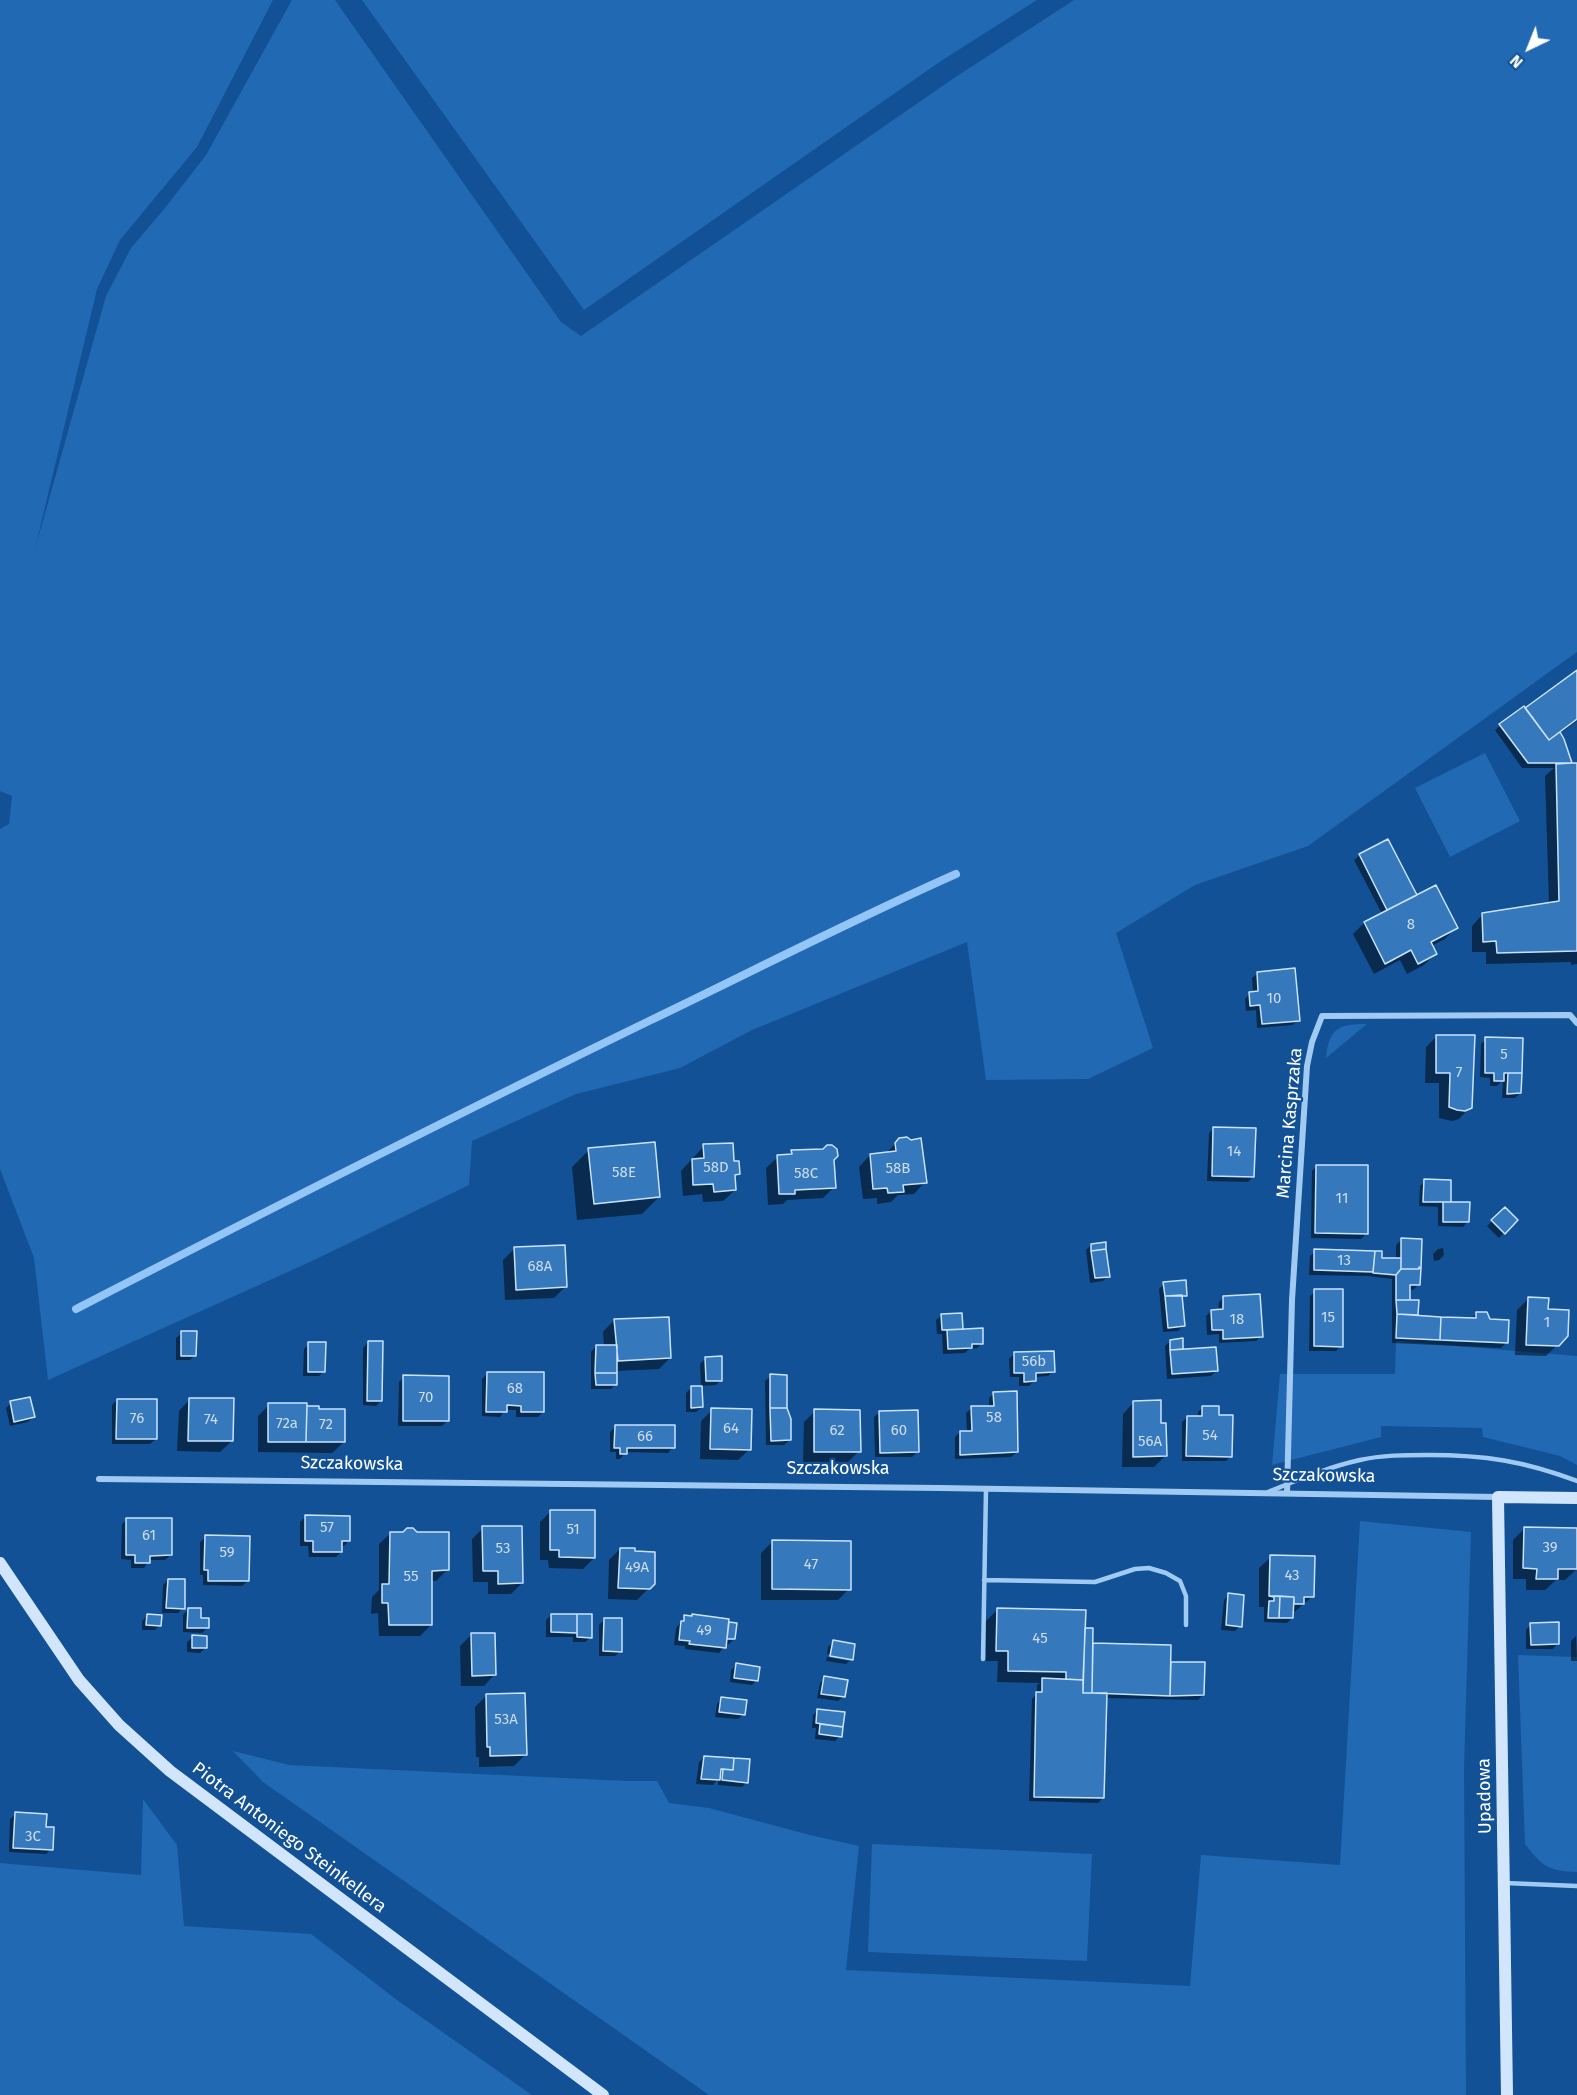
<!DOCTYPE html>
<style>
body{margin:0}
#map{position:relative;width:1577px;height:2095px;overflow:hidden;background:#125195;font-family:"Fira Sans",sans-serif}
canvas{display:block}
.north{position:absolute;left:1499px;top:18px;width:60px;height:60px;-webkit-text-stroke:4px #125195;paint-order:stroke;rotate:223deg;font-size:16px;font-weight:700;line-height:24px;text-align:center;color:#fff}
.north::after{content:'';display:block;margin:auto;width:21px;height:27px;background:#fff;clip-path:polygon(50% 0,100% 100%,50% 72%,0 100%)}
</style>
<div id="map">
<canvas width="1577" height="2095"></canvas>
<div class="north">N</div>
</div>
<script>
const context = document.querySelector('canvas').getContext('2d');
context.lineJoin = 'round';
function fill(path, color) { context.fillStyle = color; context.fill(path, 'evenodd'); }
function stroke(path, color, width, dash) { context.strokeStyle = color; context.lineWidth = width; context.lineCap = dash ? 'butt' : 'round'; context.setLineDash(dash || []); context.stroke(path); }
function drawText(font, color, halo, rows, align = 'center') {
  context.font = font + ' "Fira Sans",sans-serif'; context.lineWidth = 4.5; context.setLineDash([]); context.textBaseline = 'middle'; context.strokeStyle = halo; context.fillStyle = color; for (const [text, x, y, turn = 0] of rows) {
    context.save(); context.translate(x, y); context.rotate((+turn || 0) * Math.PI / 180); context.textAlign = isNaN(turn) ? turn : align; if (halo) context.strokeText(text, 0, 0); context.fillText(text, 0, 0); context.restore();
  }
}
const green = new Path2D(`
 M0,0H273L197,147L120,240L97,289L35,549L106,296L131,248L165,208L206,155L292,0H335L561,322L581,336L954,78L1074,0H1577V652L1308,846L1195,885L1116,933L1153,1048L1088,1079L986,1080L967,942L752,1030L680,1068L576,1094L472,1141L469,1185L310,1262L48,1380L34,1258L0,1169V829L9,824L12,796L0,791Z
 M362,0H1037L941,61L584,310Z
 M1485,753L1520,821L1450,857L1415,788Z
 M1367,1024L1326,1058C1329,1027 1340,1024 1367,1024Z
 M1396,1341L1577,1356V1465L1560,1456L1483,1437L1482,1428L1381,1426V1437L1272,1465L1280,1374H1395Z
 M1360,1521L1471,1532L1464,1768L1466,2095H709L263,1782L233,1751L289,1765L627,1781H657L669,1803L709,1808L810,1835L859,1846L846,1970L1190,1986L1201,1855L1340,1865Z
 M1518,1655L1577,1657V1872C1548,1871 1542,1866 1525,1844Z
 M143,1799L177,1845L184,1926L311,1934L397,2000L532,2095H0V1863L141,1875Z
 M872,1844L1092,1854L1087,1961L868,1952Z`);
const shadow = new Path2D(`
 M1577,672V721L1559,734L1570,763L1568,765H1577V964L1571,965V962L1486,964V952H1472V926L1483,914L1549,904L1545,776L1554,768H1522L1495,730L1523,708L1525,710Z
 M1360,855L1456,927L1445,939L1431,946L1435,954L1424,965L1407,974L1400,960L1374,974L1353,934L1364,923L1382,914L1354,860Z
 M1258,973L1298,1020L1293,1025L1257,1028L1256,1010L1246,1011L1245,999L1250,993H1253L1252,978Z
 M1437,1036L1470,1107L1459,1119L1452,1121L1439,1118V1083H1425L1426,1047Z
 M1486,1039H1521L1520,1093L1515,1098H1502L1503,1080L1497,1086H1490V1078L1480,1077L1481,1044Z
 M1214,1128L1253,1177L1248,1182L1207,1181L1209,1133Z
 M899,1139L925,1182L914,1194L898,1195L891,1202L877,1204V1198L863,1199L859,1167L870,1155L886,1154Z
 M704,1146L733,1163L738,1174L734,1178L735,1190L723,1201L703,1202L702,1194L683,1196L681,1171Z
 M589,1150L659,1197L642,1214L577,1220L572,1167Z
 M792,1152L832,1159L834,1187L823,1198L787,1200L783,1204L768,1205L766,1168L778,1157L788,1156Z
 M1317,1166L1366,1234L1361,1239L1311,1238L1312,1171Z
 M1425,1181L1468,1221L1463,1227L1438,1226V1207L1419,1206L1420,1186Z
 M1505,1209L1516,1220L1499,1238L1487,1226Z
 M1401,1240L1418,1285L1413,1290H1408V1301H1417V1317L1472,1318L1477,1313L1506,1343L1501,1348L1392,1343V1279L1367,1276L1309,1275L1310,1256L1315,1251L1380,1253V1259H1396V1245Z
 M1091,1245L1108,1276L1103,1281L1090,1283L1086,1250Z
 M1443,1248L1444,1255L1439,1260L1434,1261L1433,1254L1438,1249Z
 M514,1249L565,1287L554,1298L505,1300L503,1260Z
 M1164,1284L1185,1295L1181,1300L1183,1326L1178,1331L1163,1332L1159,1289Z
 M1315,1291L1341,1346L1336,1351H1309L1310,1296Z
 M1224,1297L1261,1336L1256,1341L1219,1343V1334L1207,1335L1206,1316L1211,1311H1218L1219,1302Z
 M1528,1299L1546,1311L1566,1336L1546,1356L1515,1355L1517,1310Z
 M961,1314L962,1330L982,1343L977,1348L969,1349L965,1353L943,1354L942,1334H937L936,1320L942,1315Z
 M614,1320L670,1358L659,1369L616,1371V1384L611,1389H591V1352L596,1346H604L603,1332Z
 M182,1333L195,1355L190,1360H176V1338Z
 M1182,1340V1350L1216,1371L1211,1376L1167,1379L1165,1346L1170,1341Z
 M368,1342L381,1401L376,1406L363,1405V1348Z
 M309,1344L324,1371L319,1376H303L304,1349Z
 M1014,1354L1053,1371L1048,1376L1034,1377V1381L1029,1386H1019V1377H1010L1009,1359Z
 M705,1359L721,1380L716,1385L701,1386L700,1364Z
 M487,1374L543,1412L538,1417H516V1410H505L500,1417L482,1416V1379Z
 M771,1376L786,1408L790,1440L784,1445H766L765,1381Z
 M404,1377L447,1421L442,1426H398L399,1382Z
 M691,1388L702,1407L696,1412H686V1393Z
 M994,1393L1017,1452L1011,1457L955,1459V1437L960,1432H967L966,1413L972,1408L989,1407V1398Z
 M190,1399L232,1441L220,1452L177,1451L179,1411Z
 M117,1400L156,1439L150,1444H112V1405Z
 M1134,1402L1159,1424L1165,1456L1154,1467H1122L1123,1414Z
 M11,1403L33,1417L28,1422L10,1426L6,1408Z
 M269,1405L317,1408L344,1442L332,1453L258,1452V1416Z
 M1203,1407L1217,1417L1231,1456L1226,1461H1182V1422L1188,1417H1198V1412Z
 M712,1410L750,1449L738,1460L700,1459L701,1421Z
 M815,1411L859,1451L848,1462H803L804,1422Z
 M880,1412L917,1452L912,1457H875L874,1417Z
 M615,1427L673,1447L668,1453L626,1452L620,1459H616V1452H610V1432Z
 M551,1511L594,1558L583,1569L549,1568L548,1560H540V1522Z
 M305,1517L349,1541L344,1546H341V1552L336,1557H309L308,1546H300V1522Z
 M127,1519L171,1555L165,1560H149L144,1568H131V1560L121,1559L122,1524Z
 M483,1528L522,1583L511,1594H488V1582H473L472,1539Z
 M1524,1529L1577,1569L1565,1580H1556L1545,1590H1526V1579H1513V1540Z
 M391,1533H416L447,1570L436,1581H431V1625L420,1636H379L378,1613L371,1614L372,1597L379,1590V1544Z
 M206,1537L248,1581L242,1586L203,1585V1575H200V1542Z
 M772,1542L849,1589L838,1600H761V1553Z
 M620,1549L653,1584L637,1600L608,1599L609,1560Z
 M1271,1557L1313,1596L1292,1614V1618L1287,1623L1264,1622V1607H1259V1568Z
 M168,1580L183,1608L178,1613H162L163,1585Z
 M1229,1595L1240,1626L1235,1631L1221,1630L1224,1600Z
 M998,1609L1092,1645L1170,1646V1663L1203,1664V1695L1198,1700L1105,1698L1103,1798L1098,1803L1029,1801L1032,1699L1037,1693V1685L1040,1683L997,1682L998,1661H986V1621Z
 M188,1610L207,1628L202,1633L183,1632V1615Z
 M551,1615L591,1637L585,1642H573V1637H546V1620Z
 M147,1616L160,1625L155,1630H142V1621Z
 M685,1617L736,1624L734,1639L729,1644H725L724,1647L719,1653L685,1649V1646L674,1645L676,1628Z
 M604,1620L621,1651L615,1656H599V1625Z
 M1531,1624L1558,1643L1553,1649H1526V1630Z
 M471,1635L495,1674L484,1686H461L460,1646Z
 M1576,1636L1577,1661H1571V1641Z
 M193,1637L205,1648L200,1653L187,1652V1642Z
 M833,1642L851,1659L846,1664L826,1661L827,1657L849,1661V1658L827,1654L828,1647Z
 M736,1665L757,1680L752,1685L730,1682L731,1670Z
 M825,1678L844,1696L838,1701L817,1698L820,1683Z
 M486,1696L525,1755L514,1766L479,1767V1757H476L475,1707Z
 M722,1698L744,1714L738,1719L715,1717L717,1704Z
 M818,1710L843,1713L840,1736L835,1741L815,1739L816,1728H812L813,1715Z
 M704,1757L747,1782L742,1787L718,1785V1779L713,1785L696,1784L699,1762Z
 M16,1814L44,1828L51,1849L46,1854L9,1852L10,1819Z`);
const stream = new Path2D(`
 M76,1309C266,1211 456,1115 649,1021C751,972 852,920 956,874`);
const building = new Path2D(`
 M1577,670V719L1549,740L1525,708Z
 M1524,706L1549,740L1560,732L1564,739L1572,763H1528L1499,724Z
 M1572,763H1577V951L1497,953L1496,941L1483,942L1482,913L1559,901L1556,764Z
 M1388,839L1417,895L1387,910L1359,854Z
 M1436,885L1458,928L1431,942L1437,954L1418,964L1411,950L1385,964L1364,922Z
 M1295,968L1300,1021L1262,1024L1260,1005L1250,1006L1249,992L1258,991L1257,972Z
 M1436,1035H1475L1472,1108L1465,1111L1457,1110L1449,1107L1450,1073H1436Z
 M1485,1037L1523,1038L1522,1073H1504V1081H1494V1073H1485Z
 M1508,1073H1522L1521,1093L1507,1094Z
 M1213,1127L1256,1128L1254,1177L1212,1176Z
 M907,1137L911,1140L921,1138L927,1183L903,1185L904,1192L888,1193L887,1188L873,1189L870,1154L896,1151L895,1143L899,1138Z
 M655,1142L660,1197L594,1204L588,1148Z
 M733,1143L734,1161H739L740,1174L735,1175L736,1190L714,1192L713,1184L693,1185L692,1159L704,1158L703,1144Z
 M827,1145H832L837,1149L838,1156L834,1160L836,1188L795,1190V1194H779L777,1155L792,1154L791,1150L823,1149Z
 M1316,1165H1368V1234L1315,1233Z
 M1424,1179L1451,1180V1202H1423Z
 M1443,1202H1470L1469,1222H1443Z
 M1505,1207L1518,1220L1505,1234L1491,1220Z
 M1401,1238L1422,1239L1421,1268L1419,1267V1269H1401Z
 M1106,1242V1249L1091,1251V1244Z
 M565,1245L567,1287L516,1290L514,1247Z
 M1106,1249L1110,1277L1095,1278L1091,1251Z
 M1314,1249L1375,1251L1373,1272L1314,1270Z
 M1375,1251H1382V1258H1401V1269L1396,1275L1373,1273Z
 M1419,1267L1421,1268L1420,1285H1410V1300H1396V1275L1401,1269H1419Z
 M1186,1280L1187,1296H1165L1163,1282Z
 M1314,1289H1343V1347L1314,1346Z
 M1260,1294L1263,1337L1223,1339V1330H1212L1211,1310L1223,1309V1296Z
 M1182,1295L1185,1326L1168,1328L1165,1296Z
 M1528,1297L1549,1298L1548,1309L1569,1310L1568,1336L1559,1346L1526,1345Z
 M1396,1300H1419L1418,1315L1397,1314Z
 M1476,1312H1487L1490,1319L1509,1320L1508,1343L1440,1340L1441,1317L1476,1318Z
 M962,1313L963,1329L942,1330L941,1314Z
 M1397,1314L1441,1317L1440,1340L1396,1338Z
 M669,1317L671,1358L618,1361L614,1319Z
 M983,1328V1344H972V1348L948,1349L947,1330Z
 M181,1331H197L196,1356H181Z
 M1183,1338V1349L1170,1350V1340Z
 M368,1341H383L382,1401H367Z
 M308,1342H326L325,1372H308Z
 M596,1345H617V1373H595Z
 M1216,1347L1218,1371L1172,1374L1170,1350Z
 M1054,1351L1055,1372L1036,1373V1381L1024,1382V1373H1014V1352Z
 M722,1356V1381H706L705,1357Z
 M487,1372H544V1412H521V1406L507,1405V1412H486Z
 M595,1373H617V1385H596Z
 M770,1374L787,1375V1408H770Z
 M403,1375L449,1376V1421H403Z
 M691,1386H702L703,1407L691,1408Z
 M1017,1391L1018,1452L960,1455V1431H972L971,1406H994L993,1392Z
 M30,1397L35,1417L14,1422L10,1401Z
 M189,1398H234L233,1441H188Z
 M117,1399H157V1439H116Z
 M1161,1400V1423H1166L1167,1456L1133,1457V1401Z
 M268,1403H307L306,1442H268Z
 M307,1406H319V1409H345V1442H306Z
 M1202,1406H1219V1415H1233L1232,1457L1186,1456L1187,1416H1202Z
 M711,1408L752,1409L751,1450L710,1449Z
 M770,1408H787L791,1419V1440L771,1441Z
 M814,1409L860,1410L861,1452H814Z
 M918,1410L919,1452L880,1453L879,1411Z
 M615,1425H675V1448H627V1454H620V1448H614Z
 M550,1510H595V1558L559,1557V1550H550Z
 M305,1515L350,1516V1541H342V1552H313V1541H305Z
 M126,1518H172V1555L150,1556V1563H135V1555H126Z
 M482,1526H522L523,1583L498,1584V1571H483Z
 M1524,1527L1577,1528V1569H1558V1579H1536L1537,1569L1523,1568Z
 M407,1528H413L417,1532H449V1570L432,1571V1625H389L388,1603H382V1584H389L390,1532H403Z
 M205,1535L250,1536L249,1581H208V1570H204Z
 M772,1540L851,1541V1590L772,1589Z
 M620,1548H635V1551L655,1552V1584L650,1589L618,1588Z
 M1270,1555L1315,1556L1314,1597H1304V1604H1294V1597L1269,1596Z
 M168,1579H185V1609L166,1608Z
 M1228,1593L1244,1595L1242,1627L1226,1625Z
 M1269,1596H1280L1279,1618H1268L1269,1601H1274V1597Z
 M1280,1596L1294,1597L1293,1618H1279Z
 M188,1608H201V1618H209V1628H187Z
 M997,1608L1086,1610L1083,1680L1066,1679V1672L1008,1671V1651H996Z
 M147,1614L162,1615L161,1626L146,1625Z
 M551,1614H577V1633L551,1632Z
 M577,1614H592V1638L577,1637Z
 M692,1614L729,1619L726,1648L689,1644L690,1641L679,1640L681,1621H684V1615L692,1616Z
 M604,1618H622V1652L603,1651Z
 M729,1622L737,1623L735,1639H727Z
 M1559,1622V1644L1531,1645L1530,1623Z
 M1085,1628H1093L1092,1693H1083Z
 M471,1633H495L496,1675L472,1676Z
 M192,1635L207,1636V1648H192Z
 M833,1640L855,1644L853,1660L830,1656Z
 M1093,1643L1171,1645L1170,1696L1092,1693Z
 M1171,1662H1205L1204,1695L1170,1696Z
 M736,1663L760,1667L758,1681L734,1678Z
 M824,1676L848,1680L845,1697L821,1694Z
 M1042,1678L1083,1680V1693H1107L1104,1798L1034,1797L1036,1692H1042Z
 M525,1693L527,1755L490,1756V1747H487L486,1694Z
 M721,1697L747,1700L745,1715L719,1712Z
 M817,1709L845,1712L843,1727L816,1723Z
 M820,1724L843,1727L842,1737L819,1734Z
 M704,1756L734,1758L733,1770L721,1769L720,1780L701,1779Z
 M734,1758L750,1759L748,1783L722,1780L723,1769L733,1770Z
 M15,1812L47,1814L46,1827H54L53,1850L13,1848Z`);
const lane = new Path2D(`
 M1268,1492C1298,1480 1328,1467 1360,1460C1382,1455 1405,1455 1428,1455C1485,1455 1524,1461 1577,1481
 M984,1580L1095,1582L1135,1569L1149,1568L1166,1573L1180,1581L1186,1596V1625
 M983,1659L986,1489
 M1505,1883L1577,1886`);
const street = new Path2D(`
 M99,1479L940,1488L1498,1497
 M1287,1493L1292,1300L1307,1066L1312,1042L1322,1016L1570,1015L1577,1023`);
const secondary = new Path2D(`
 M0,1563L79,1680L119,1725L170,1771L603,2095
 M1507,2095L1498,1497L1577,1498`);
const numberNames = [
 ["8",1411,925],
 ["10",1274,999],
 ["5",1504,1055],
 ["7",1459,1073],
 ["14",1234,1152],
 ["58D",716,1168],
 ["58B",898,1169],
 ["58E",624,1173],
 ["58C",806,1174],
 ["11",1342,1199],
 ["13",1344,1261],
 ["68A",540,1267],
 ["15",1328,1318],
 ["18",1237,1320],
 ["1",1547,1323],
 ["56b",1034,1362],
 ["68",515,1389],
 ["70",426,1398],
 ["58",994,1418],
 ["76",137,1419],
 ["74",211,1420],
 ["72a",287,1424],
 ["72",326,1425],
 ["64",731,1429],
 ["62",837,1431],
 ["60",899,1431],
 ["54",1210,1436],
 ["66",645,1437],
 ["56A",1150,1442],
 ["57",327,1528],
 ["51",573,1530],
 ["61",149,1536],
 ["39",1550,1548],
 ["53",503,1549],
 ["59",227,1553],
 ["47",811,1565],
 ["49A",637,1568],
 ["43",1292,1576],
 ["55",411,1577],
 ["49",704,1631],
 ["45",1040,1639],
 ["53A",506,1720],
 ["3C",33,1837]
];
const streetNames = [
 ["Marcina Kasprzaka",1290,1123,-85],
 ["Szczakowska",352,1464,1],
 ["Szczakowska",838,1469],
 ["Szczakowska",1324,1476,1],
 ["Upadowa",1485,1796,-91],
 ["Piotra Antoniego Steinkellera",289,1838,37]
];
fill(green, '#2169b3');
fill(shadow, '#0007');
stroke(stream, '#93c5f6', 8);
fill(building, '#3678bc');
stroke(building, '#c9e3fd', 1.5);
stroke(lane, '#a1caf3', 4.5);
stroke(street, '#a1caf3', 6);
stroke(secondary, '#d1e6fd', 12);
drawText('15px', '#cdddee', null, numberNames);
drawText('18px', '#fff', '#125195', streetNames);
</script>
